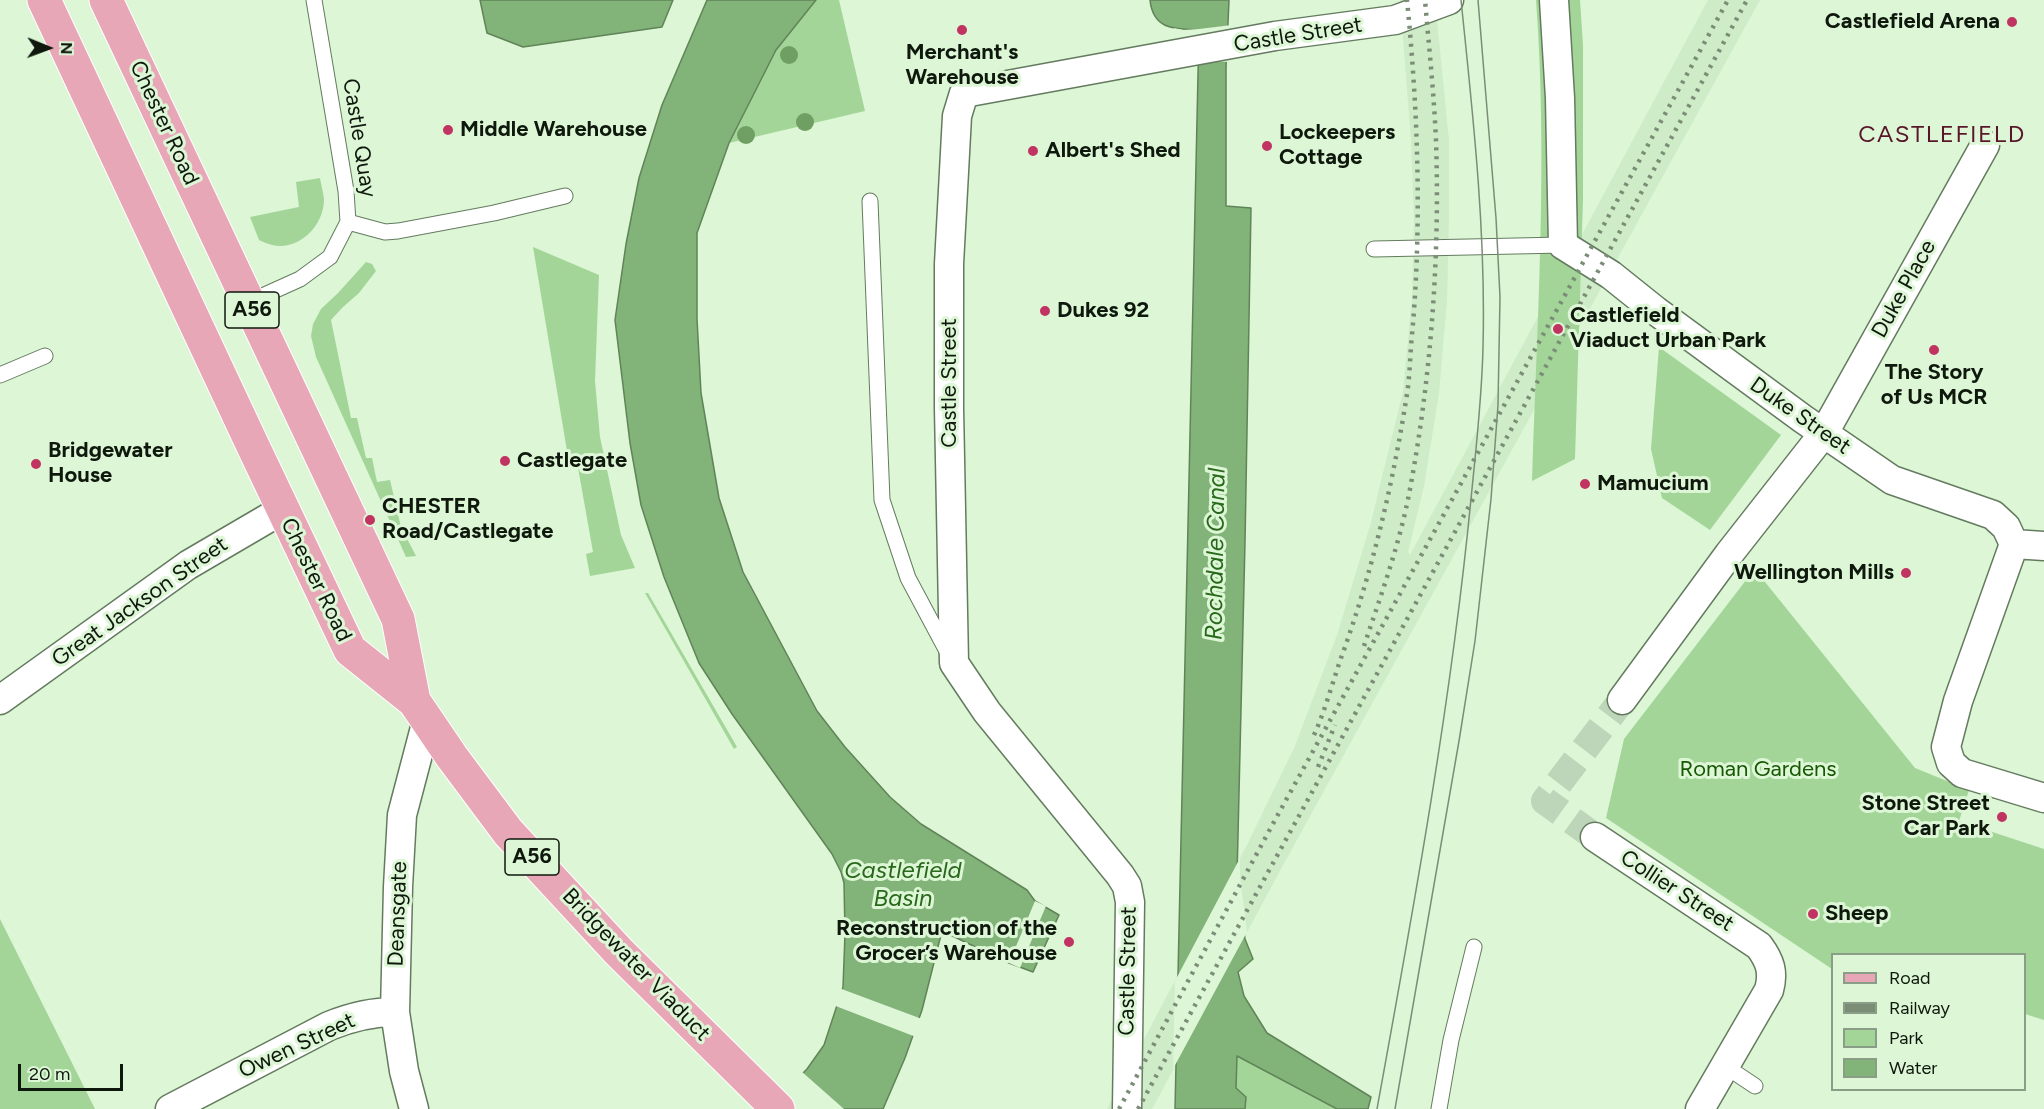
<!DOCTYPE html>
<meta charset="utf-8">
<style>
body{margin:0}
#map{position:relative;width:2044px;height:1109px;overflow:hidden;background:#dcf6d6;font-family:Figtree,sans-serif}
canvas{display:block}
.legend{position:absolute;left:1831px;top:953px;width:195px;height:138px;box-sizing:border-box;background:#dcf6d6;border:2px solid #8a9d86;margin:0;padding:8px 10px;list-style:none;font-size:18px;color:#0f180d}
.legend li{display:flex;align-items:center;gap:12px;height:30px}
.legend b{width:30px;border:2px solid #8a9d86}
.north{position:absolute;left:18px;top:18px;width:60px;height:60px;-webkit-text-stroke:4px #dcf6d6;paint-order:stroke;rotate:91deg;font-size:16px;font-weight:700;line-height:24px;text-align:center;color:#0f180d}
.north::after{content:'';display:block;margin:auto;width:21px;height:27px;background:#0f180d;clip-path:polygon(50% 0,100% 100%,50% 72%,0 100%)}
.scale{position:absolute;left:18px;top:1064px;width:105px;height:27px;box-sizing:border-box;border:3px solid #0f180d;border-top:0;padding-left:8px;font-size:18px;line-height:21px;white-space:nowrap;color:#0f180d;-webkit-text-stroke:4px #dcf6d6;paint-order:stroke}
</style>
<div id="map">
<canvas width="2044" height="1109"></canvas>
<ul class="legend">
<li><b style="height:8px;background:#e8a7b6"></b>Road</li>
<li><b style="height:8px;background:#7b8d77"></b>Railway</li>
<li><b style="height:16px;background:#a3d599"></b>Park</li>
<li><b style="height:16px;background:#82b378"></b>Water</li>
</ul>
<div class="north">N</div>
<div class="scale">20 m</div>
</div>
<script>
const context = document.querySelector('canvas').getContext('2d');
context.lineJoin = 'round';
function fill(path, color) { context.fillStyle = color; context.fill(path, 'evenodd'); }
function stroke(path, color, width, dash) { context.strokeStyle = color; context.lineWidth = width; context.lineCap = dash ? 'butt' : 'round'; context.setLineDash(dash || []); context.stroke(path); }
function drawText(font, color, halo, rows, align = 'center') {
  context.font = font + ' Figtree,sans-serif'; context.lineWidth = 6; context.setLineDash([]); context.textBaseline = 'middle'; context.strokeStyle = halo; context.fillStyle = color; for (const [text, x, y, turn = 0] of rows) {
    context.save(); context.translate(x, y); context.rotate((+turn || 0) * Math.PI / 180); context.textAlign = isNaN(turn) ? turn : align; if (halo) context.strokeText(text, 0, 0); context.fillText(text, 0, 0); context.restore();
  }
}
const built = new Path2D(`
 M1400,0H1435L1449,141V218L1447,300L1439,393L1424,486L1408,552L1410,555L1708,0H1760L1282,867L1152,1109H1107L1248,843L1295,746L1337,635L1370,526L1403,392L1412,299L1414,220L1411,140Z`);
const green = new Path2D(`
 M816,0H839L865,111L729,143L776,50Z
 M1536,0H1580L1583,45V199L1575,459L1532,481C1537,321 1548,160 1536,0Z
 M320,178C321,185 324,194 324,201C323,227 298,251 272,245C268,244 263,242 259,240L250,217L299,207L296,182Z
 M533,247L599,275L595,381L600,437L621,535L635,568L590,576L586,554L593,552L577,462L569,463Z
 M366,262L372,264L376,271L359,293L343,307L331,320L351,418H357L366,458H372L377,482L390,480L401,527L416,556L406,557L316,357L311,336L313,324L321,309L338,293Z
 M1659,347L1781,435L1710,530L1662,498L1651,449Z
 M1753,571L1761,577L1915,768L1969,790L1959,821L2044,849V1020L2025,1014L2024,954H1832V969L1606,818L1624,739Z
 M645,593H648L737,747L734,749Z
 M0,919L95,1109H0Z
 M1236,1055L1337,1109H1245L1246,1097L1236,1088Z`);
const water = new Path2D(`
 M480,0H673L662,27L523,47L487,33Z
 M707,0H816L776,50L729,143L697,233V319L701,393L719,498L743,572L817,711L845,747L890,797L921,824L1027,890L1035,901L1059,915L1033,972L1009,963L942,931L922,1010L905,1058L883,1109H767L807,1069L824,1045L843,987L845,934L844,883L841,872L832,854L732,714L699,663L664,577L641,505L630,443L615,320L626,244L639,178L662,105Z
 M1150,0H1229L1226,68V206L1251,208L1245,542L1237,877L1245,939L1253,959L1238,972L1244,996L1267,1033L1371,1097L1368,1109H1337L1237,1056L1236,1088L1246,1097L1245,1109H1175L1199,30C1175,29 1153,30 1150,0Z`);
const pier = new Path2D(`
 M1232,25L1230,62L1196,61V33H1183L1175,31L1174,28L1183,30L1199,29Z
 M1240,858V877L1247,932L1173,1069L1175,981Z
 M1035,901L1046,906L1020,968L1009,963Z
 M839,988L922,1019L916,1037L833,1005Z
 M801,1071L844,1109H764Z`);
const minorTunnel = new Path2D(`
 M1595,837L1545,801L1622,700`);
const service = new Path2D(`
 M870,201L882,500L908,578L948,653
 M348,222L385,232L398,231L494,213L565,196
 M1374,249L1563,245
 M249,302L300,279L330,257L348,222L346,191L314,0
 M0,375L45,356
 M1725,1066L1755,1086
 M1439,1109L1451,1040L1474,947`);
const minor = new Path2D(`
 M1554,0L1560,98L1563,245L1611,275L1656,311L1803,419L1892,480L1993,515L2006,527L2014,544
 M2014,544L1958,701L1946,747L1951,763L1962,773L2044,798
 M2014,544L2044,546
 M0,700L188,565L282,510
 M1622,700L1729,554L1824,433L1985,145
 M1595,837L1759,946C1770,961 1774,972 1769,990L1700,1109
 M170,1109L329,1026C351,1017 371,1012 395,1012
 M414,1109L404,1071L395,1012L398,887L402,815L427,720
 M1127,1109L1130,902L1127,886L1120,875L987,712L954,663L949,408V264L957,116L964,93L1275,36L1395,20L1449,0`);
const primary = new Path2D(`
 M44,0L252,444L350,650L414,701L452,757L508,832L619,952L778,1109
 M106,0L398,619L414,701`);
const tram = new Path2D(`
 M1377,1109C1414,906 1451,704 1471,499C1476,448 1482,398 1483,347C1486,232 1473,115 1461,0
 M1395,1109L1459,741L1475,641L1491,499L1498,405L1500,297L1496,218L1478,0`);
const rail = new Path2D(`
 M1364,646C1381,595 1400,543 1410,489C1431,377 1440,255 1436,141C1434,94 1429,47 1425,0
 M1314,735C1325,711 1332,684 1341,658C1372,573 1393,484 1407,394C1410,375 1410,355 1412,335C1422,224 1418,111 1407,0
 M1318,767L1335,725
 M1119,1109L1275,820L1728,0
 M1138,1109L1747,0`);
const trees = [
 [789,55],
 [805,122],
 [746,135]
];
const markers = [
 [2012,22,6,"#c13361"],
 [962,30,6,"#c13361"],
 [448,130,6,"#c13361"],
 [1267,146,6,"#c13361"],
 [1033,151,6,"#c13361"],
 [1045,311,6,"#c13361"],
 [1558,329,6,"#c13361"],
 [1934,350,6,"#c13361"],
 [505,461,6,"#c13361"],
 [36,464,6,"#c13361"],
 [1585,484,6,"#c13361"],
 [370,520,6,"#c13361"],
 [1906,573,6,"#c13361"],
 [2002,817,6,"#c13361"],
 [1813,914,6,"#c13361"],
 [1069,942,6,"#c13361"]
];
const shields = [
 [252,310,54],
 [532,857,54]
];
const shieldNames = [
 ["A56",252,310],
 ["A56",532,857]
];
const poiNames = [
 ["Castlefield Arena",2000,22,"right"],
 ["Merchant's",962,53,"center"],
 ["Warehouse",962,78,"center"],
 ["Middle Warehouse",460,130],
 ["Lockeepers",1279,133],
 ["Cottage",1279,158],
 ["Albert's Shed",1045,151],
 ["Dukes 92",1057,311],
 ["Castlefield",1570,316],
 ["Viaduct Urban Park",1570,341],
 ["The Story",1934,373,"center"],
 ["of Us MCR",1934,398,"center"],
 ["Bridgewater",48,451],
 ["House",48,476],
 ["Castlegate",517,461],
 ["Mamucium",1597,484],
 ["CHESTER",382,507],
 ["Road/Castlegate",382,532],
 ["Wellington Mills",1894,573,"right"],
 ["Stone Street",1990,804,"right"],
 ["Car Park",1990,829,"right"],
 ["Sheep",1825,914],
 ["Reconstruction of the",1057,929,"right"],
 ["Grocer’s Warehouse",1057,954,"right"]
];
const streetNames = [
 ["Castle Street",1298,35,-9],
 ["Chester Road",164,123,65],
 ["Castle Quay",359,138,81],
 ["Duke Place",1904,289,-61],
 ["Castle Street",950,383,-90],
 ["Duke Street",1800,416,35],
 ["Chester Road",316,580,64],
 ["Great Jackson Street",140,602,-35],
 ["Collier Street",1677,891,33],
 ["Deansgate",398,914,-88],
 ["Bridgewater Viaduct",636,965,46],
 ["Castle Street",1128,971,-89],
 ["Owen Street",297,1046,-25]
];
const parkNames = [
 ["Roman Gardens",1758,770]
];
const neighbourhoodNames = [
 ["CASTLEFIELD",1942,135]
];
const waterNames = [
 ["Rochdale Canal",1216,554,-89],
 ["Castlefield",903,871],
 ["Basin",903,899]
];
fill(built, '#cdecc7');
fill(green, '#a3d599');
fill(water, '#82b378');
stroke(water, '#608458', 1.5);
fill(pier, '#dcf6d6');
stroke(minorTunnel, '#bdd5b8', 28, [28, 14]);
stroke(service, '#647b5f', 17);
stroke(minor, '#647b5f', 31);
stroke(primary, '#fff', 35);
stroke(service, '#fff', 15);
stroke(minor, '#fff', 28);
stroke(primary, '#e8a7b6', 33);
stroke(tram, '#7b8d77', 1.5);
stroke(rail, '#7b8d77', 4.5, [3, 6]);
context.fillStyle = '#6f9f62';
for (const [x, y] of trees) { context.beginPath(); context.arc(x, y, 9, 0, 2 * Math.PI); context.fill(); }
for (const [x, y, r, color] of markers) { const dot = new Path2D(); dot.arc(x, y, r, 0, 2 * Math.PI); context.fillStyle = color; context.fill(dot); stroke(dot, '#dcf6d6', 2); }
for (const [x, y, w] of shields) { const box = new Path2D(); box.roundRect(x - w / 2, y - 18, w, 36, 4.5); context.fillStyle = '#dcf6d6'; context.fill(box); stroke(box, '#0f180d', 1.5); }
drawText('bold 21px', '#0f180d', null, shieldNames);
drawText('bold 22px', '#0f180d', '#dcf6d6', poiNames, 'left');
drawText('22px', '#0f180d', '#dcf6d6', streetNames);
drawText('22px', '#165803', '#dcf6d6', parkNames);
context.letterSpacing = '1.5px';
drawText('24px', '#59152a', '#dcf6d6', neighbourhoodNames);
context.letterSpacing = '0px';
drawText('italic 24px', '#28681a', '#dcf6d6', waterNames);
</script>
